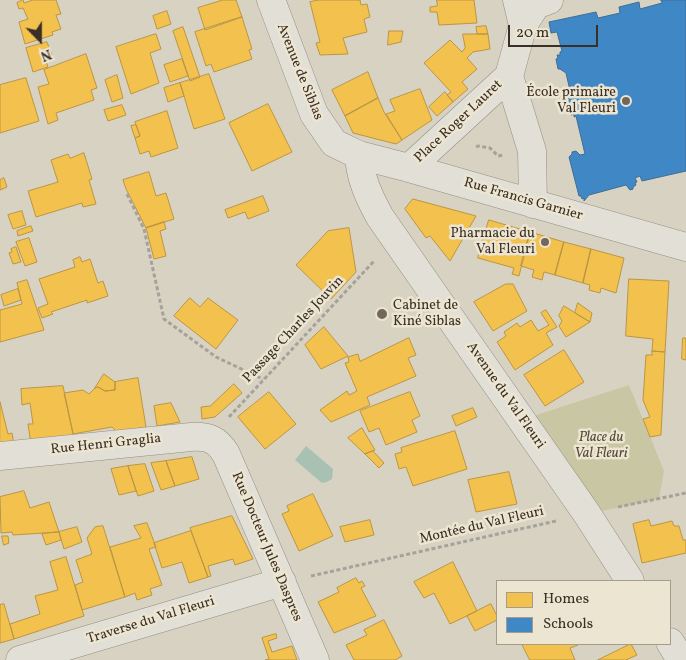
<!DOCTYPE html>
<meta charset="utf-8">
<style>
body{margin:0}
#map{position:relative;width:686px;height:660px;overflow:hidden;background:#d8d2c2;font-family:Vollkorn,serif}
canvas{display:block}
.legend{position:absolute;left:496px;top:580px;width:175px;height:65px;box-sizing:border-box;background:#ece5d1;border:1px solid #a59c8c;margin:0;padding:6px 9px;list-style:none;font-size:15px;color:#3a2e25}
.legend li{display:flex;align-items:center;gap:10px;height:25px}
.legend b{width:25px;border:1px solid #a59c8c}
.north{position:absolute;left:15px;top:15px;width:50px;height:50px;-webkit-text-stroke:4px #ece5d1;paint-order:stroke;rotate:158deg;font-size:14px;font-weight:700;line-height:20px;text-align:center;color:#3a2e25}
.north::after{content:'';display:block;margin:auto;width:18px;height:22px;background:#3a2e25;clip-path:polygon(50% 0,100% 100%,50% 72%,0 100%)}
.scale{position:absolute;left:508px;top:25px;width:90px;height:22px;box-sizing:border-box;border:2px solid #3a2e25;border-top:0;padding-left:6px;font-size:15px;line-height:18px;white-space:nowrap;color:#3a2e25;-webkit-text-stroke:4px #ece5d1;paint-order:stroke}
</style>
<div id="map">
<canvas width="686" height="660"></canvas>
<ul class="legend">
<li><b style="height:14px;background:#f2c14e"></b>Homes</li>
<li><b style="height:14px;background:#3f88c5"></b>Schools</li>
</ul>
<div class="north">N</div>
<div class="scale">20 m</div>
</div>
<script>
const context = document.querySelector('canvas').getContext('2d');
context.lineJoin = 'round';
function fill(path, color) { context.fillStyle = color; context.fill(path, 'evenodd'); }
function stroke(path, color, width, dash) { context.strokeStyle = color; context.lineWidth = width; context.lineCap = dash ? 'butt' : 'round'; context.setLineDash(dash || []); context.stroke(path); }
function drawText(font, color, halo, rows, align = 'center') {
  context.font = font + ' Vollkorn,serif'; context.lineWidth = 5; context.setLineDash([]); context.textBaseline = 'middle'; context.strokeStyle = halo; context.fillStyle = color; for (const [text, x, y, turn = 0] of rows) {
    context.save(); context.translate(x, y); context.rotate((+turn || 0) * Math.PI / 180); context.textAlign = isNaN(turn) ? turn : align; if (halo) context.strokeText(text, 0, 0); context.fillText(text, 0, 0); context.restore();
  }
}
const green = new Path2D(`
 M629,385L664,471L659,499L587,514L521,420Z`);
const water = new Path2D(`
 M306,446L333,469L332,479L327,482L322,483L295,460Z`);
const homes = new Path2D(`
 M23,0L24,3L33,0H56L61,14L56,15L61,29L52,32L53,35L25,44L19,22L28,19L23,8L19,9L17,3Z
 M223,0H236L242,17L205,30L198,8Z
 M319,0H360L361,5L367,4L370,17L364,19L367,32L343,38L348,54L320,55L316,43L320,42L310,2Z
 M437,0H474L477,23L439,25L437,12H430V7L437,6Z
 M167,11L171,24L157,29L153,16Z
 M242,17L252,49L249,50L252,59L214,72L211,64L206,66L195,32Z
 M486,26L488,34H477L476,27Z
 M183,27L200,77L190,81L173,31Z
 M389,31H403L401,42L388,45Z
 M156,34L161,49L150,53L159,83L131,94L116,47Z
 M463,34H488L490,49L473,52L467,58L477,69L462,82L468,89L453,102L447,95L451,92L424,63L450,40L462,52L465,48Z
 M47,42L52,55L45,58L48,67L33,72L26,48Z
 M86,54L97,88L91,90L94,100L56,113L58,120L48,124L38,87L49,84L44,70Z
 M182,59L188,76L170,82L164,65Z
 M368,72L378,98L345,116L332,90Z
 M209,74L225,119L194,129L180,83Z
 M117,75L123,98L112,102L105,80Z
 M26,78L39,121L0,133V85Z
 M180,83L184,96L168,102L164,88Z
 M420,89L432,120L402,140L386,114L395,111L390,100Z
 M445,92L453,102L437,116L429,107Z
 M378,98L384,112L402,140L396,144L353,133L345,116Z
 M268,104L292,152L252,171L229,123Z
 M122,105L126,115L108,121L104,110Z
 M167,111L178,148L151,157L149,151L140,154L135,138L140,136L135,122Z
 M136,125L140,136L135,138L131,126Z
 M84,153L92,179L89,180L96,204L83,207L82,203L36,217L28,191L58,182L51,160L68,154L70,158Z
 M149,172L156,196L166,193L174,219L146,228L126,189L123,180Z
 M4,178L7,187L0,190V180Z
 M263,196L269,211L248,219L245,212L228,218L225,210Z
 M413,199L476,216L450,261L430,236L426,238L405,209Z
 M22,211L26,225L13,229L8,215Z
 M489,220L530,232L519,276L512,274L514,268L478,258Z
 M164,222L166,229L160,231L166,256L154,259L146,228Z
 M31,226L33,231L18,236L17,231Z
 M349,228L356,272L331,299L296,265L328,231Z
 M530,232L564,242L555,275L544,272L542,280L532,277L534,270L521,266Z
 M29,238L37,262L25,266L16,242Z
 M564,242L591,249L583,283L555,275Z
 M16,247L21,262L13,264L9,253L12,252L11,249Z
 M591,249L624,258L616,293L601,288L600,293L589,290L590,285L583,283Z
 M80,257L82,262L90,259L98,283L103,281L108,296L87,303V300L51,312L53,314L42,318L38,308L48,304L39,279L75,267L73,260Z
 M629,279L669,281L665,352L652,351L653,339L626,336Z
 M27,280L44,330L0,342V310L22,304L17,283Z
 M506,284H513L527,311L493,331L474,302Z
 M18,289L21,300L4,306L1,295Z
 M190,298L200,307L208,298L238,320L216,349L174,316Z
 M578,303L592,313L590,322L575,313Z
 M564,306L590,322L566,337L559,326L562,321L559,316Z
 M546,310L557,327L546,333L553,345L515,370L497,342L506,336L504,332L517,323L520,327L531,320L538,331L549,325L541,313Z
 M324,327L348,356L321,369L305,345Z
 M409,338L416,355L408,358L416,376L367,397L370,405L331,422L320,410L347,391L349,395L357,391L345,363L349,362L348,357L358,354L360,361Z
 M683,338H686V360L682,359Z
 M564,350L584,382L545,406L524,375Z
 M652,351L665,352L661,435L650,437L643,419L650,417L643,400L646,355H652Z
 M104,374L115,382V390L105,391L98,387L95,388Z
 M138,378L146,427L117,432L112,427L73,434L64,393L83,390L89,394L95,388L98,387L105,391L115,390V382Z
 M234,384L242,393L215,417L202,419L201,407L210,406Z
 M63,386L74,438L31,444L28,424H33L30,403L22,405L21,389Z
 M269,392L296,424L265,449L238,417Z
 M410,392L420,416L412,420L417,432L386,445L379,428L369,432L360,411Z
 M0,402L8,434L12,433L14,445L0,447Z
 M171,403L180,422L157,426L154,406Z
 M473,408L477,417L456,426L452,416Z
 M362,428L375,450L365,454L348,438Z
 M455,431L467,469L413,486L406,467L399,469L395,454L402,452L401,448Z
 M373,451L384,463L379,468L365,454Z
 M192,457L199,479L175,486L166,461Z
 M166,461L175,486L161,490L151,463Z
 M145,464L154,491L138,496L128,466Z
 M128,466L136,491L119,495L111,469Z
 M509,472L517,504L476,512L468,480Z
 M24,491L30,508L49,502L59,532L13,535L12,532L1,533L0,497Z
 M313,494L333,536L299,551L282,514L289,511L287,506Z
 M232,516L253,559L235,565L233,559L208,566L211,576L208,577L190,528Z
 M370,520L374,535L345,542L340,527Z
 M649,520L651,526L672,521L674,526H679L683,540H686V553L642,563L633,524Z
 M147,523L156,547L149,549L162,585L150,589L152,595L137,600L135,593L125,597L110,547L141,538L134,526Z
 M103,526L125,597L82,610L75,585L83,582L76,560L92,554L87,538L95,527Z
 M77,527L82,542L64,549L59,532Z
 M191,531L208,577L189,583L182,562L162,568L154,543Z
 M59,532L61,540L46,545L42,534Z
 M2,536H8L9,543L4,545Z
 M66,557L84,616L14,639L10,624L40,614L35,596L58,590L50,562Z
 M453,562L477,611L450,624L434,593L424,598L414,582Z
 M356,578L359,583L362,581L365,586L361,588L376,616L334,633L318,602L339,592L337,588Z
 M4,604L14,639L0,643V605Z
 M491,604L497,616V620L475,631L467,616Z
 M384,620L402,656L395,660H354L346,645L367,635L364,630Z
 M276,634L277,638L268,641L272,652L292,646L297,660H265L269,659L262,638Z
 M522,644H577L578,645L570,648L575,660H530Z
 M631,644L637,655L626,660H598Z`);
const schools = new Path2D(`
 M661,0H686V171L642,181L640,176L635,178L637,182L635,183L636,185L633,187V189L630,190L626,185L589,195L584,201V198L582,199L581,196H579L569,157L572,154V152L576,151L580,155L585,154L576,116L574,117V114L571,115L570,112L567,113L565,102L568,100L567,98L570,97L569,95H571L566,73L560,69H558L556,59L558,58L557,55H560V52L562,51L557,32L551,33L549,22L596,12L598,18L620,13L619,7L639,2L640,9L662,3Z`);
const path = new Path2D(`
 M476,147L478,146L490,148L498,156L503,155
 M127,194L144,229L164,319L216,357L263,379
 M229,417L375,260
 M618,507L686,493
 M311,576L556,521`);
const minor = new Path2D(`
 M271,0L314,114L334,143L340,146L359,155L409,168L686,247
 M523,25L536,5L549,0
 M509,76L523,25L517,0
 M359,155C360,178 369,197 380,217L587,514L630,581
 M409,168L509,76L532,151L533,204
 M0,456L191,437C208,436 217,439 226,454L315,660
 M670,642L681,660
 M20,660L282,582`);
const markers = [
 [626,101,5,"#71675c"],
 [545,242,5,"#71675c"],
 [382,314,6,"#71675c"]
];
const streetNames = [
 ["Avenue de Siblas",299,72,68],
 ["Place Roger Lauret",459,122,-43],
 ["Rue Francis Garnier",523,200,16],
 ["Passage Charles Jouvin",294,330,-47],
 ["Avenue du Val Fleuri",505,396,55],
 ["Rue Henri Graglia",106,445,-6],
 ["Montée du Val Fleuri",482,526,-13],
 ["Rue Docteur Jules Daspres",266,547,67],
 ["Traverse du Val Fleuri",151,621,-17]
];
const poiNames = [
 ["École primaire",616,93],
 ["Val Fleuri",616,109],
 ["Pharmacie du",535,234],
 ["Val Fleuri",535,250],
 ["Cabinet de",393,306,"left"],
 ["Kiné Siblas",393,322,"left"]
];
const parkNames = [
 ["Place du",601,438],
 ["Val Fleuri",601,454]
];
fill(green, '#c8c6a3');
fill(water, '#a9c1b2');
fill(homes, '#f2c14e');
stroke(homes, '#bb9542', 1);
fill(schools, '#3f88c5');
stroke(schools, '#3e6d95', 1);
stroke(minor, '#948e84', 29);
stroke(path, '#a6a29b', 3, [4, 2.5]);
stroke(minor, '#e1dfd6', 28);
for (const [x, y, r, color] of markers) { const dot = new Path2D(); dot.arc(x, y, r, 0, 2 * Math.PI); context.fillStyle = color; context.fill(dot); stroke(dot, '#ece5d1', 2); }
drawText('14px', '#3a2e25', '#ece5d1', streetNames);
drawText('14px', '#3a2e25', '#ece5d1', poiNames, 'right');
drawText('italic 14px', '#544a39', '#ece5d1', parkNames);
</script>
